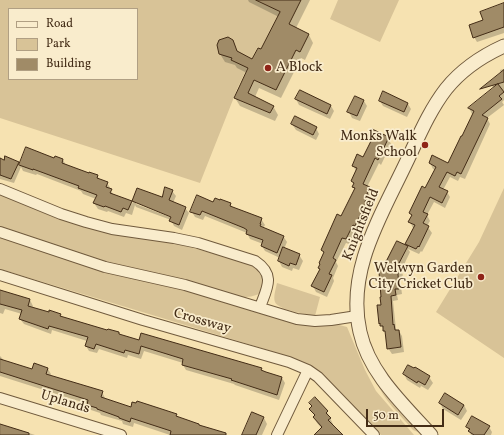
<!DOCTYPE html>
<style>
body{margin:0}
#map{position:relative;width:504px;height:435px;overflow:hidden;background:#f6e2b1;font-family:Vollkorn,serif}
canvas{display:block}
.legend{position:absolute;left:8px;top:8px;width:130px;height:72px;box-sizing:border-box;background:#f9eccc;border:1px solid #b09f83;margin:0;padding:5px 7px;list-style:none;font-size:12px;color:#432c16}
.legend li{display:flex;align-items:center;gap:8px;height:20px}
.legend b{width:20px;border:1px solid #b09f83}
.scale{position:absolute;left:366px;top:409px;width:78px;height:18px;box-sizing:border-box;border:2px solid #432c16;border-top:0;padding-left:5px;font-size:12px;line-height:14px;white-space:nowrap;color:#432c16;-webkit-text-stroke:3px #f9eccc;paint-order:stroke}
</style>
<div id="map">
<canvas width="504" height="435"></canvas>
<ul class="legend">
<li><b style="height:5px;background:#f9eccc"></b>Road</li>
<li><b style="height:11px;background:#d8c397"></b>Park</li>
<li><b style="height:11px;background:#a08b67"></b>Building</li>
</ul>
<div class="scale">50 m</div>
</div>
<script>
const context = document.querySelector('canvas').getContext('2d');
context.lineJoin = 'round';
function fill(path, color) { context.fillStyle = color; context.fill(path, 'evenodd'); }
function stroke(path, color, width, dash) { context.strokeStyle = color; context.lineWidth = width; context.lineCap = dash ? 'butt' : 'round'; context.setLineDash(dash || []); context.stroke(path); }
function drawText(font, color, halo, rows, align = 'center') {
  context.font = font + ' Vollkorn,serif'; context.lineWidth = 3.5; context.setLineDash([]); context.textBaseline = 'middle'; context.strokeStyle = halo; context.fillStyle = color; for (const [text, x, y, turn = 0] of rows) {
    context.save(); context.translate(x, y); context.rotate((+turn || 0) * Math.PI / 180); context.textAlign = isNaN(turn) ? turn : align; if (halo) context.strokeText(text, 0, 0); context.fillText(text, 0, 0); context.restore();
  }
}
const green = new Path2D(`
 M0,0H256L280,12L261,49L257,48L238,87L200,183L0,118ZM9,9H137V79H9Z
 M338,0H399L380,42L330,19Z
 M504,188V358L436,312L479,242Z
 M0,194L49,215L108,233L174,243L233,259L258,268L265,279L262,292C254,297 248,297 240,297L104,263L0,227Z
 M0,236L347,327L365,370L376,391L414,435H381L322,374L306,364L291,357L0,269Z
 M277,283L320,297L315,316C306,314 278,310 275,302C273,297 276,288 277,283Z
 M376,381L417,429L418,432L413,430C399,414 384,400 376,381Z`);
const shadow = new Path2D(`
 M248,0H310L296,28L309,35L313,43L305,60L301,58L281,98L259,88L255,97L273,106L278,115L275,121L240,106L235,98L247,73L237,68L235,65L225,62L220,54L232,41L238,53L253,60L262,51L279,17L249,2Z
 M504,4V33L477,42L474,37L484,21Z
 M504,69V100L502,102L504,105L487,118L490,124L465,179L460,177L458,181L450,177L443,190L447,192L450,197L445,208L434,202L427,215L430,221L427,226L432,233L422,252L421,251L419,254L408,249L410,252L401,271L403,275L400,280L402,294L397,295L398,300L393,301L396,329L397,331H399L402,336L404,352L392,354L388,348L387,336L380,323L387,263L397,242L408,247L407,244L414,229L413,228L410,222L412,217L410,213L426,189L435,170L433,169L430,163L448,164L474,114H472L469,108L494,89L490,82L501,74L500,70Z
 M300,91L331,106L334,111L330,119L299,105L296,99Z
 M384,93L408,104L411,109L407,117L383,106L380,101Z
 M364,101L367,106L360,121L352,118L349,112Z
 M292,124L316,128L319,134L316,140L296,130Z
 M369,137L388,138L391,144L381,165L379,163L367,187L369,188L372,194L370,199L371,201L368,207L369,209L358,231L356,230L349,244L346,243L336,262L338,266L333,278L334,281L327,297L316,292L313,286L320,270L319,268L324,254L322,250L341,217L355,190L353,187L354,185L352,181L357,172L353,166L364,159L372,142Z
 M26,148L55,159L63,160L66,165L97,176L100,180L107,183L111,189L110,190L114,195L131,202L132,204L138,189L162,198L172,191L176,196L173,203L185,208L189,213L182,230L174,226L171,220L136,207L135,205L132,215L126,213L124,217L108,211L107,212L98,209L94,203L96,199L83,194L81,191L37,174L36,175L23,171L21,167L14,183L0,179V159L18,163L20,166ZM136,202L176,218L175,219L136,204Z
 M214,203L230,204L233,208L261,219L265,225L263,228L283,236L287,242L284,249L299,255L303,261L299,270L293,268L292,271L282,267L279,261L280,258L265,251L262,246L263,244L250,239L247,233L205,216L203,220L195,217L192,212Z
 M0,291L30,300L33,306L32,308L49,313L60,315L62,317L108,331L119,333L120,335L140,341L261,369L262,371L282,378L285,383L279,400L235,385L234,384L186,370L183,365V363L144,351L141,359L128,355L127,358L99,349L97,353L89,351L86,346L87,341L52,330L51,334L24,324L20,319L22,314L5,309L3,314L0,313Z
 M0,356L1,357L4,361L33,370L48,369L51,374L50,376L102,392L105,398V400L131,408L176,415L178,418L218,435H170L134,423L133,427L123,424L122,421L101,415L100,413L91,410L88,404L0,376Z
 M415,368L429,377L433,383L428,390L421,386L420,388L407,380L404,374L414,370Z
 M315,399L327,412L333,424L331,425L340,435H321L322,429L317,423L314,417L315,416L310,409L312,407L310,403Z
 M440,403L464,405L467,411L461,420L443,409Z
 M253,413L264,418L267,424L262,435H242V434H243Z
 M0,425L13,429V428L35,435H0Z
 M467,427H489L492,432L491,435H471Z`);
const building = new Path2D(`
 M256,0H301L289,24L309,34L300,52L296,50L276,90L254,80L248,93L274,106L270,113L234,98L248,68L231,60L232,58L219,54L217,45L219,40L228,37L233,40L237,51L252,59L258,48L261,49L280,12Z
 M504,3V27L473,38L469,25L483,20L480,12Z
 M504,70V82L480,89Z
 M498,84L504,92L499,96L502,99L482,115L488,118L461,174L457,172L455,176L447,172L439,187L448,191L442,203L430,197L423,212L428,214L423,223L429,226L419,247L418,246L416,249L405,244L415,225L408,222L412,215L409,213L422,186L425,188L436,167L429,163L432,155L448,163L461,136H462L474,111L468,108Z
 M300,90L331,105L327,114L295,99Z
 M383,91L408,103L404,112L379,101Z
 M355,96L364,100L357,116L347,112Z
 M295,116L317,127L313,135L291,124Z
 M372,129L389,137L378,160L375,158L363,184L370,187L367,194H368L365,202L366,203L355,226L353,225L346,239L342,238L333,258L336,260L329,274L332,275L324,292L311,286L320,269L318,268L320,264L319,263L324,252L321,250L337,214L341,216L355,188L352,187L354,183L351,181L357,168L352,166L357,154L363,157L372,139L368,137Z
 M26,147L54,158L55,156L63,159L62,163L89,173V172L98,175L97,178L108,182L106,187L112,189L110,193L132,201L128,210L123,208L121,212L105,206L104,207L93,203L97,195L78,188L79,186L33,169V170L19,165Z
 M5,156L19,162L11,179L0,175V158L4,160Z
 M165,187L173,190L169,200L186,207L179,225L169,221L171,217L132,201L137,188L162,197Z
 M197,195L213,202L215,198L220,200V199L231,203L230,206L262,218L260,224H261L260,226L284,236L277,253L261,246L263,240L246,234L247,230L244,228L202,211L200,215L190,212Z
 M397,241L408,246L397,267L400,268L398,274L399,289H395L396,295L391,296L393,325L394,324L395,330H399L401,347L387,349L385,331H383V326H380V323L379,324L377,305H381L380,297H381L379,272L385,261H386Z
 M283,247L300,254L296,265L290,263L289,266L278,261Z
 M0,290L30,299L28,306L49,312V310L61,314L60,316L107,330L108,329L119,332V334L139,340L141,333L262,368L261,370L266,372L282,377L277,395L231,380L232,379L182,365L183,359L141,346L139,354L125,350L124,353L96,344L94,349L85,346L88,337L49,326L48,329L19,319L22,310L0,304Z
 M0,359L32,369L34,363L48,368L46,374L103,391L101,397L131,407L132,402L136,403L137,401L177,414L176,416L196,423L199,424V425L226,433V435H170L171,431L131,418L130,422L119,418V417L97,409V408L87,405L88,400L0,372Z
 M408,365L414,368L415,367L430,376L425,385L418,381L417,383L403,374Z
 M445,393L464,405L458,415L439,403Z
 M315,397L328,411L326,413L331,418L328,420L343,435H314L322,427L313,417L315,415L309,409L312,406L309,403Z
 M252,412L264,417L256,435H242Z
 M472,416L490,426L484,435H474L468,431L470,429L466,427Z
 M0,424L29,433V435H0Z`);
const minor = new Path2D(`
 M0,189L61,214L86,222L112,229L174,238L198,243L255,261C276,275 267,288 260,307
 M0,232L105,267L185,285L297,319L315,321L331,320L357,316
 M0,275L143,320L289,362L308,370L318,377L374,435
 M0,398L121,435
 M277,435L308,370`);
const tertiary = new Path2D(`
 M431,435C403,404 369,373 360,332C346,271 381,216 406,163C418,138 429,111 446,89C462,69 482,56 504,46`);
const markers = [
 [268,68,4,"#8f2418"],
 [425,145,4,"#8f2418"],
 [481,277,4,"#8f2418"]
];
const poiNames = [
 ["A Block",276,68,"left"],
 ["Monks Walk",417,137],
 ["School",417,153],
 ["Welwyn Garden",473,269],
 ["City Cricket Club",473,285]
];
const streetNames = [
 ["Knightsfield",362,225,-68],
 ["Crossway",202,322,16],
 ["Uplands",65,403,17]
];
fill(green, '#d8c397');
fill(shadow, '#0003');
fill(building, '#a08b67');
stroke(building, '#432c16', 1);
stroke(minor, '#705a3d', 12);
stroke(tertiary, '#705a3d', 15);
stroke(minor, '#f9eccc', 10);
stroke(tertiary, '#f9eccc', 13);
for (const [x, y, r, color] of markers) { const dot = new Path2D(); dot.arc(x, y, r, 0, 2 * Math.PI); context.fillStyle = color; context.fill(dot); stroke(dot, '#f9eccc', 1.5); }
drawText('14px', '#432c16', '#f9eccc', poiNames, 'right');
drawText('14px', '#432c16', '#f9eccc', streetNames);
</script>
